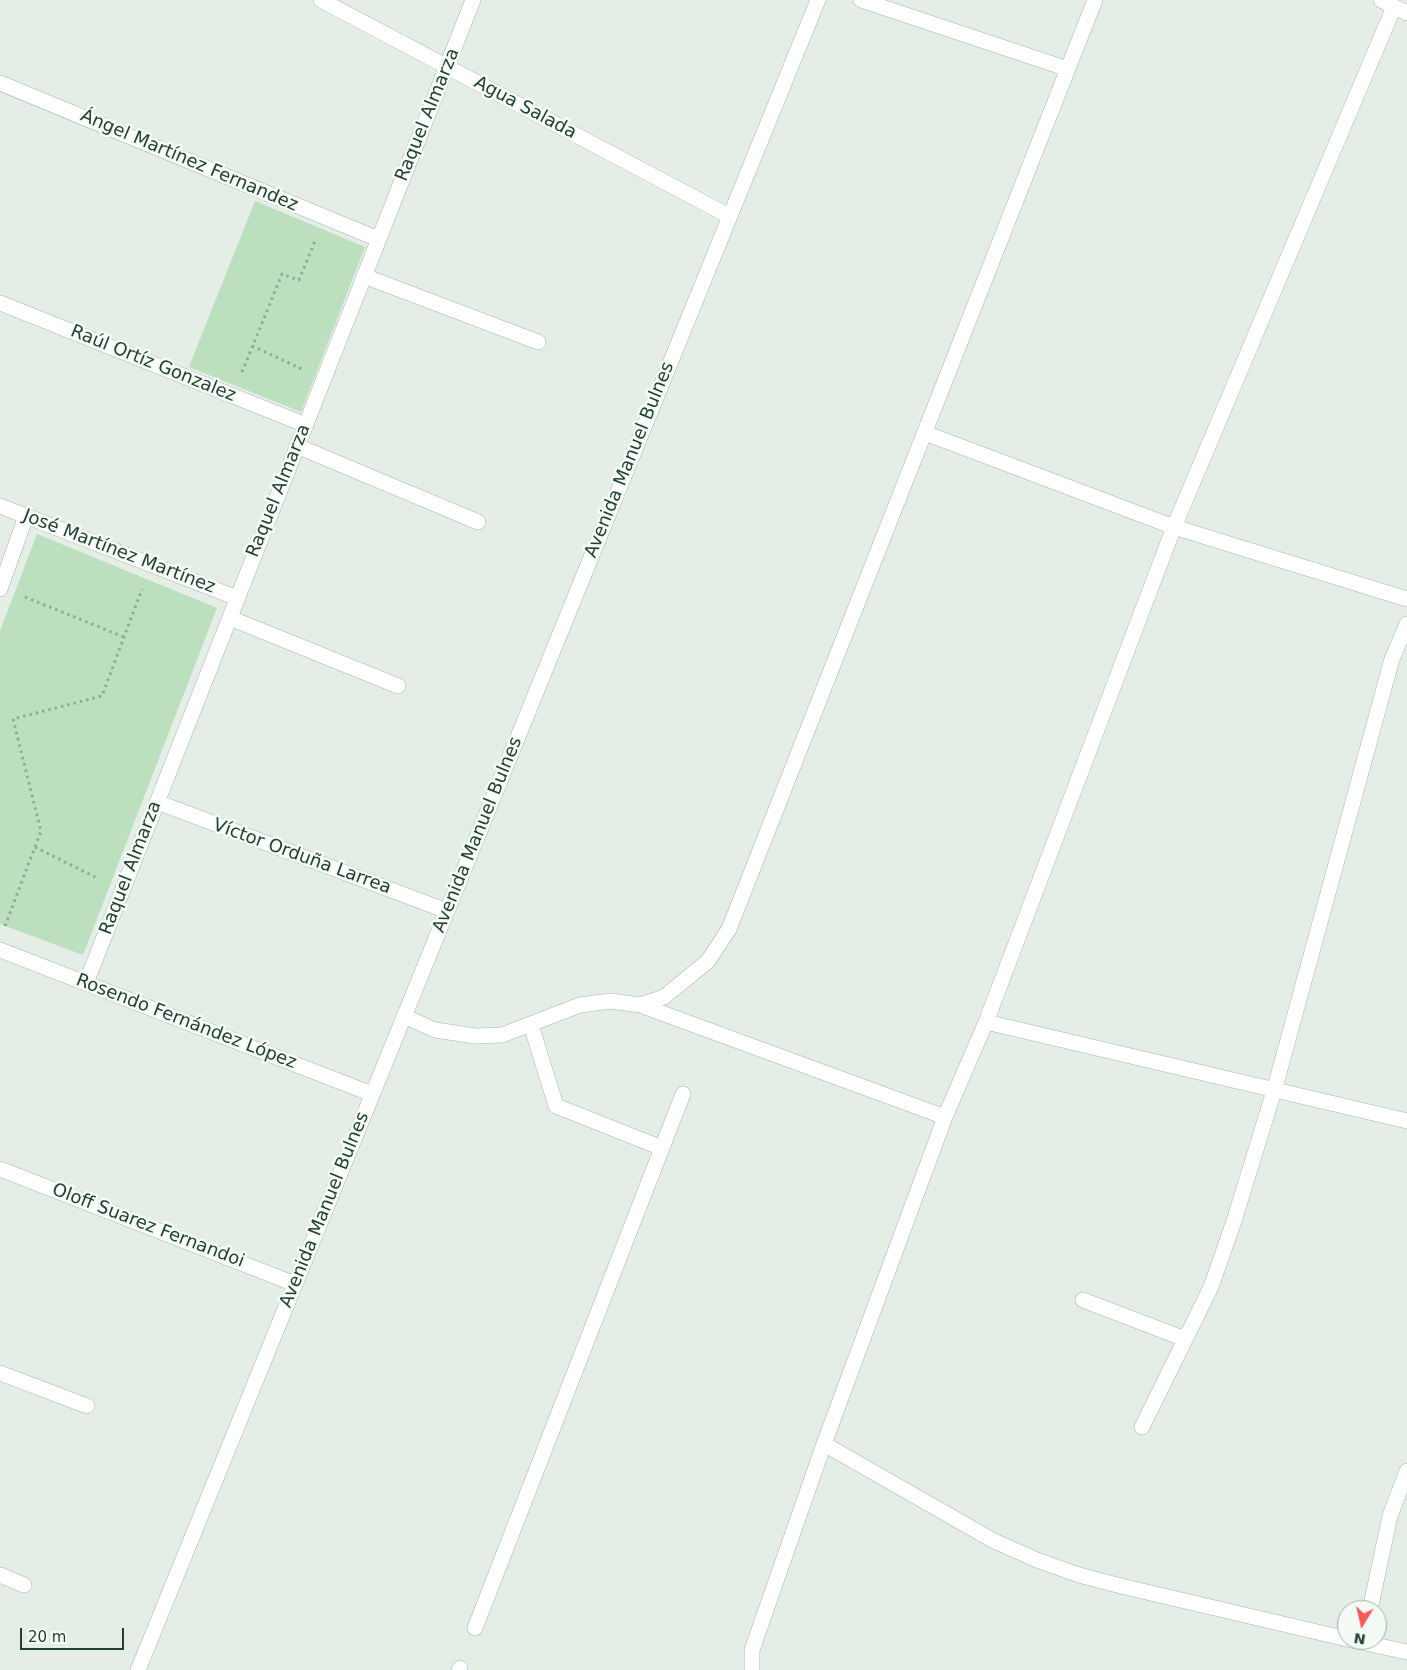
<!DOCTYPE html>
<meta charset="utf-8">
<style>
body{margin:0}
#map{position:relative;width:1407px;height:1670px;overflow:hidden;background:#e4eee7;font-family:"DejaVu Sans",sans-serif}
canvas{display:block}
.north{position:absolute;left:1337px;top:1600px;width:50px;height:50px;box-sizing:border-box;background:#f4faf6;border:1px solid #a0b0a7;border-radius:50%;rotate:189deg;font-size:14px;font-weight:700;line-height:20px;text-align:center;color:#224031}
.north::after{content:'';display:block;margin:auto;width:18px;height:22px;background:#f55b5a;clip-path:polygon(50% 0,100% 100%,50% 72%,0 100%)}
.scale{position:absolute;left:20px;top:1628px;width:104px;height:22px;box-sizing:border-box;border:2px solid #224031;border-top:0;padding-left:6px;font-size:15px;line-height:18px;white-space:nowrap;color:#224031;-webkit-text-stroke:4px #f4faf6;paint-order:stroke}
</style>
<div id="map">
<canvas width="1407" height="1670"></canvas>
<div class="north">N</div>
<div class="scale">20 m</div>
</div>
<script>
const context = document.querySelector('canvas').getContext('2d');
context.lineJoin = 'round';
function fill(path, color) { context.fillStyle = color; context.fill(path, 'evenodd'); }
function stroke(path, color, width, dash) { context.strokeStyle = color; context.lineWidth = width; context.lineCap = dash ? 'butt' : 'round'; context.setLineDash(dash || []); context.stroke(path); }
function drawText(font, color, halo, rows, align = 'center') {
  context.font = font + ' "DejaVu Sans",sans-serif'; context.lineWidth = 5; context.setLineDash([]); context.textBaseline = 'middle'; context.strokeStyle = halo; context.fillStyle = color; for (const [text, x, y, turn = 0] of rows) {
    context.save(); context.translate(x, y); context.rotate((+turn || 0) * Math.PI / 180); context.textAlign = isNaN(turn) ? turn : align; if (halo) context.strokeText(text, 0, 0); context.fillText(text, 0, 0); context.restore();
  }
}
const green = new Path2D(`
 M255,201L365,247L301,412L189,367Z
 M37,534L217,608L83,955L0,924V631Z`);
const path = new Path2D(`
 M252,346L302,369
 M242,372L282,274L299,280L315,241
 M25,597L124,637
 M35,847L99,879
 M5,926L41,831L13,719L102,696L142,589`);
const minor = new Path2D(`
 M321,0L729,216
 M861,0L1068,69
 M1381,0L1407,13
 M0,83L378,239
 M364,276L538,342
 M0,303L306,425
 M925,433L1174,527L1407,599
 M297,446L478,522
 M0,506L237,598
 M0,589L26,516
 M230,618L398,686
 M157,802L447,911
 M0,950L372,1094
 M86,983L473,0
 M640,1005L945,1117
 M404,1016L435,1030L475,1036L502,1035L580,1005L610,1001L640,1005L664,997L708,961L729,929L1095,0
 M986,1022L1407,1121
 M531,1025L556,1106L662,1148
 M0,1169L295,1284
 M1083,1300L1185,1339
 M0,1373L87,1406
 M1142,1427L1211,1287L1234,1221L1274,1091L1392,659L1407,624
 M824,1444L994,1541L1037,1560L1079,1575L1121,1586L1347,1639
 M0,1575L24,1585
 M1370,1610L1390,1516L1407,1471
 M475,1628L683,1094
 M1351,1640L1407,1652
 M459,1670L460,1668
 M752,1670V1650L824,1444L945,1117L986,1022L1174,527L1394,7`);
const tertiary = new Path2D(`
 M138,1670L818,0`);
const streetNames = [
 ["Agua Salada",525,108,28],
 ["Raquel Almarza",428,115,-68],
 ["Ángel Martínez Fernandez",189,161,23],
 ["Raúl Ortíz Gonzalez",153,364,22],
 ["Avenida Manuel Bulnes",630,460,-68],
 ["Raquel Almarza",279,491,-68],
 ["José Martínez Martínez",119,552,21],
 ["Avenida Manuel Bulnes",478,835,-68],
 ["Víctor Orduña Larrea",302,857,20],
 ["Raquel Almarza",131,868,-69],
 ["Rosendo Fernández López",186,1022,21],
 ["Avenida Manuel Bulnes",325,1210,-68],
 ["Oloff Suarez Fernandoi",148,1226,21]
];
fill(green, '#bcdfbd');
stroke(minor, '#a6b6ad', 16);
stroke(tertiary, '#a6b6ad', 16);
stroke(path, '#83b298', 3, [2.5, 4]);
stroke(minor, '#fff', 15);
stroke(tertiary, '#fff', 15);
drawText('18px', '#224031', '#f4faf6', streetNames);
</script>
